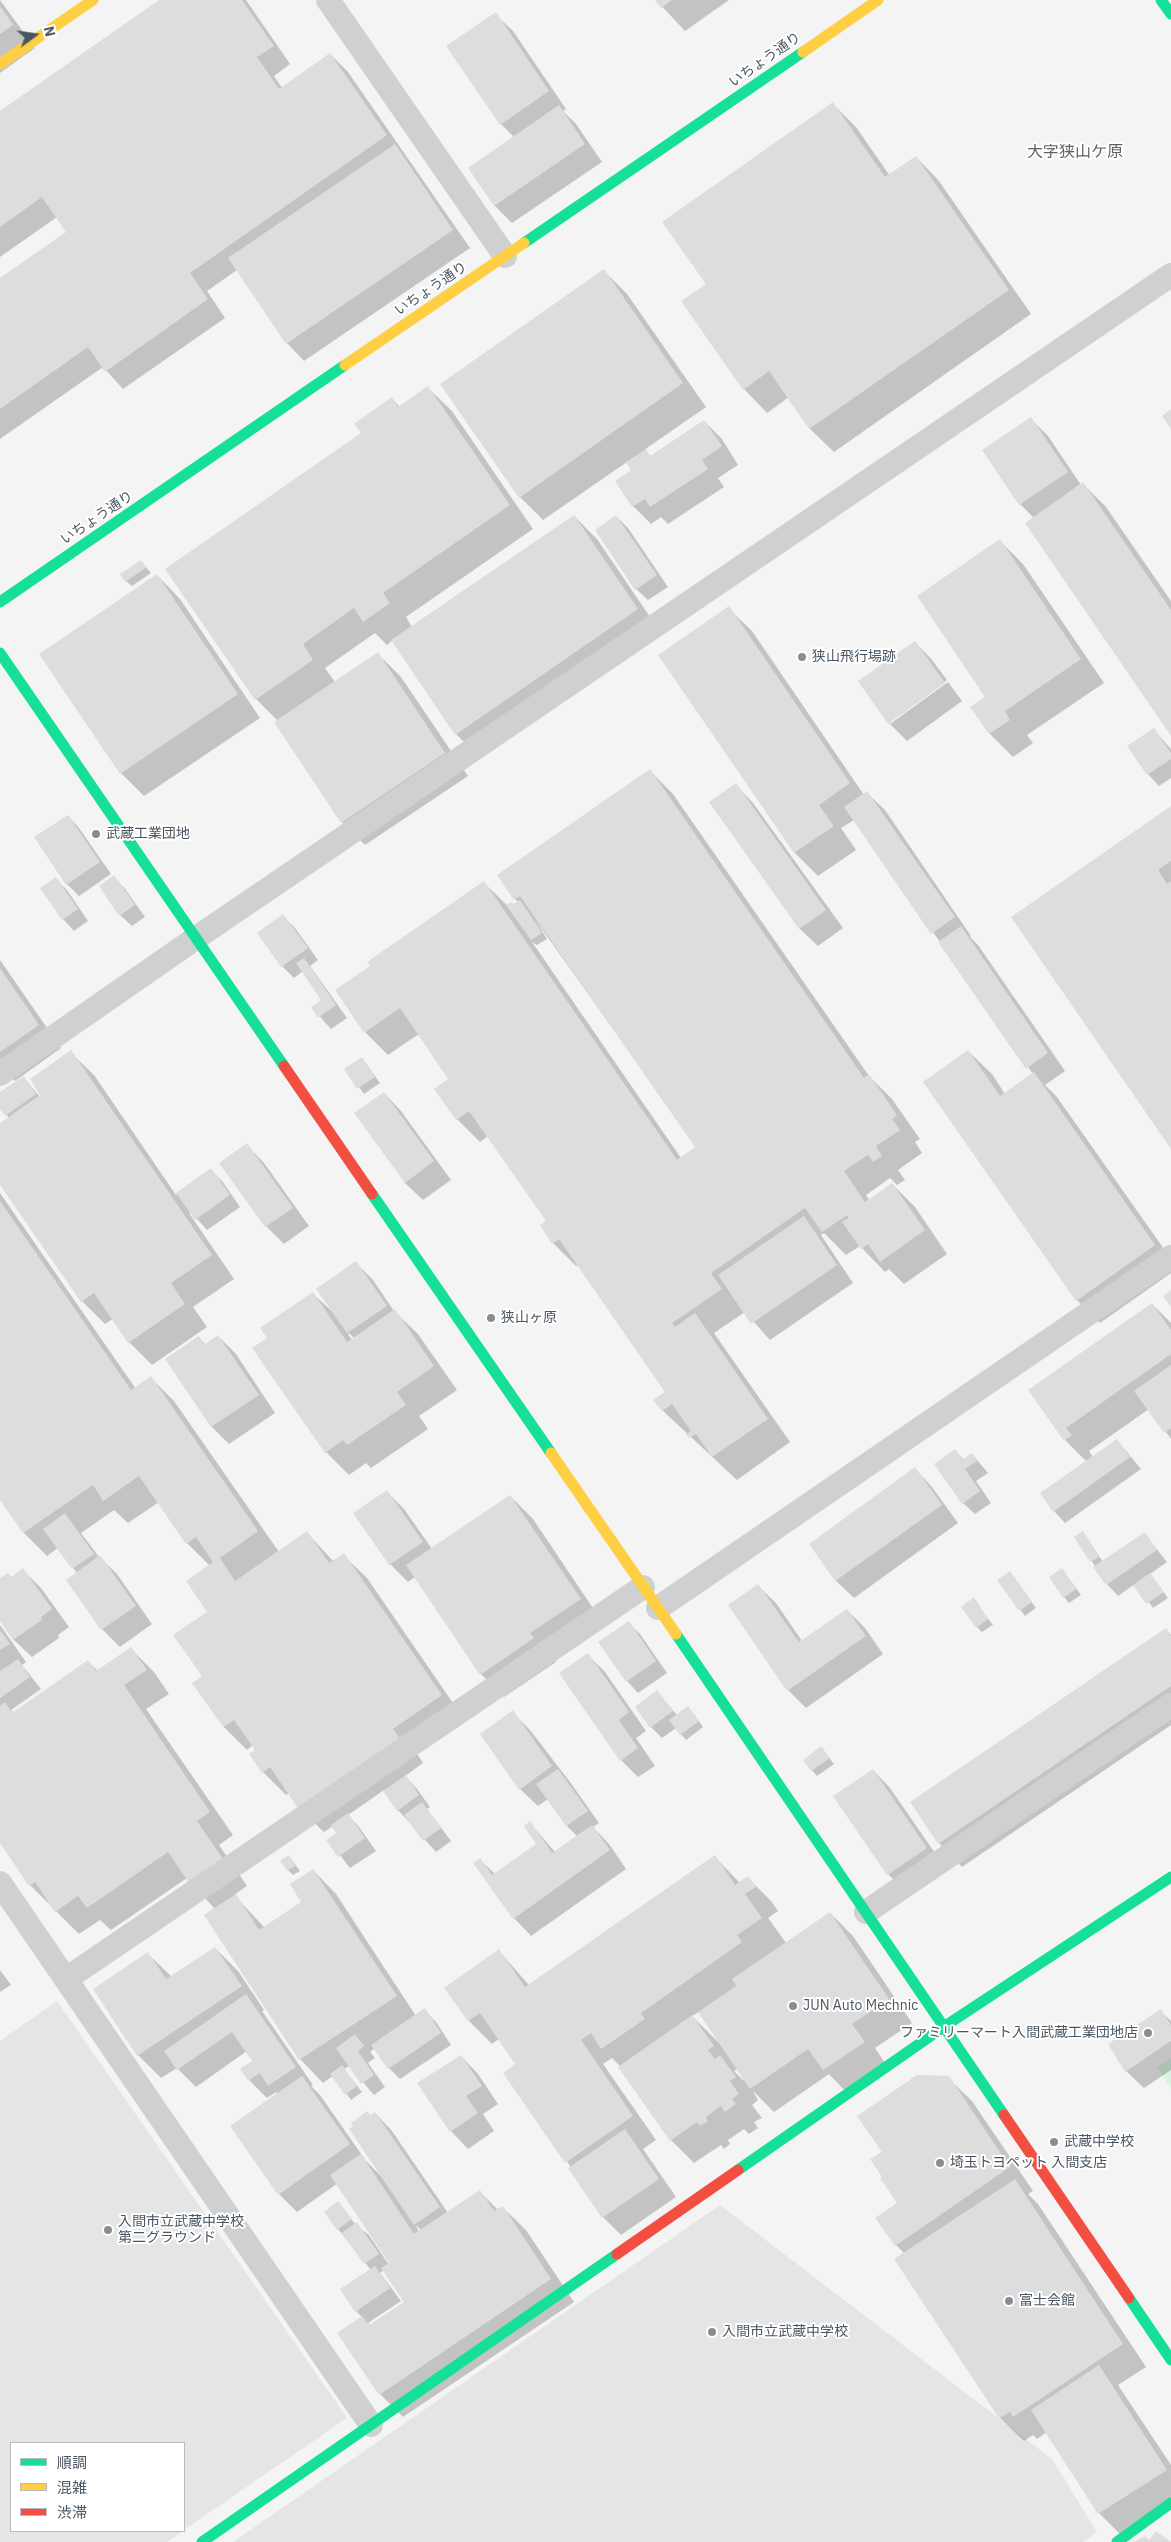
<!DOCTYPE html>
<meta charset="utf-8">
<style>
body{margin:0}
#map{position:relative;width:1171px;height:2542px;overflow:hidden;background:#f4f4f4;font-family:"IBM Plex Sans","Noto Sans JP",sans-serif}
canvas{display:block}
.legend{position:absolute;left:10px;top:2442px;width:175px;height:90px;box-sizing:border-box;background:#fff;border:1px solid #b7bbc0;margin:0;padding:6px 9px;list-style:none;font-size:15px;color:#4a5661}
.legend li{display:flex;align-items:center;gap:10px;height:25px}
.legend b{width:25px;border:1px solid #b7bbc0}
.north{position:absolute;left:10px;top:10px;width:50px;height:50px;-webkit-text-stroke:4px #fff;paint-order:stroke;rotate:76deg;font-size:14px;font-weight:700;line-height:20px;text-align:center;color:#4a5661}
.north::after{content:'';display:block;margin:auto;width:18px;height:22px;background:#4a5661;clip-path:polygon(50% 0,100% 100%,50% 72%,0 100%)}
</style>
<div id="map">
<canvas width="1171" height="2542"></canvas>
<ul class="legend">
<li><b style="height:6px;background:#16e098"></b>順調</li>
<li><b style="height:6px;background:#ffcf43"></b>混雑</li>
<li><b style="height:6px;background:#f24e42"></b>渋滞</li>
</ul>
<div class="north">N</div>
</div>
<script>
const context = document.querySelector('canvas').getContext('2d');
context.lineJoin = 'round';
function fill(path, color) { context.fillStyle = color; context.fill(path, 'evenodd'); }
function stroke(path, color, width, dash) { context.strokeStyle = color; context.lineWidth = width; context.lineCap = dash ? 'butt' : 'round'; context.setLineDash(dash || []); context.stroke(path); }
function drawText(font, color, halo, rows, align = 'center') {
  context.font = font + ' "IBM Plex Sans","Noto Sans JP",sans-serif'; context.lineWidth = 4; context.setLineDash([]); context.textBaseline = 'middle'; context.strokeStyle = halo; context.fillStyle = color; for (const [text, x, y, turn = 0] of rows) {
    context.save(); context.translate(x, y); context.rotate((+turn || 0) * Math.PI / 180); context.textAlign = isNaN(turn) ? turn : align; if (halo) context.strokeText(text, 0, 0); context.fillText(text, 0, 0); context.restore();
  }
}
const education = new Path2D(`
 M57,2001L347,2418L184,2530V2443H11V2531H183L167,2542H0V2041Z
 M720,2205L1052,2459L1097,2532L1083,2542H233Z`);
const green = new Path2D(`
 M1171,2058V2089L1157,2067Z`);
const shadow = new Path2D(`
 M0,0L35,48L0,73Z
 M161,0H246L290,64L274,76L282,88L330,54L348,72L470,248L304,361L287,343L237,270L207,291L225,318L123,389L103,367L0,439V280L68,232L57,217L0,257V113Z
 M656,0H729L685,31Z
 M495,14L513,31L566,109L563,111L576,124L602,162L512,223L495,206L469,168L514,137L501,124Z
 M833,104L856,127L890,176L916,157L939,181L1031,314L834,452L810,429L789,397L767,413L744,389L707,284Z
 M604,271L627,294L706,407L644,450L651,456L704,421L722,439L738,465L718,478L724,487L668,524L661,517L651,524L633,506V470L627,462L543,520L520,497Z
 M428,388L452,411L533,529L406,617L412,627L574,516L597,539L661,633L479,757L456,734L392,641L387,645L375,633L325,668L335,682L378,654L401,677L468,776L365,845L342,822L278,721L256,699L362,434L392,399L400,407Z
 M1030,418L1048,436L1081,485L1083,484L1106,507L1171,601V733L1034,518L1020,504Z
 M616,516L628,528L668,587L648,600L636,589Z
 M1000,541L1023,564L1104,683L1027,735L1033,743L1013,757L990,734L972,707L986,697Z
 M146,567L151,573L132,586L126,581Z
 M157,575L180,599L260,718L144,796L121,773Z
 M728,608L752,631L864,795L867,793L885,810L971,936L970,937L978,945L1065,1071L1045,1085L1057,1097L1171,1259V1273L1100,1323L1077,1300L968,1051L992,1074L1005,1094L1033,1074L854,820L841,828L856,850L818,876L795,853L660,655Z
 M915,642L932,660L947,680L890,721V724L948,682L962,701L907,741L889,723L860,682Z
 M1154,730L1171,749V778L1159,786L1148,774L1129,746Z
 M650,771L673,794L869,1076L892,1099L920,1139L915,1142L922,1153L898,1170L905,1180L897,1185L890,1178L866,1195L869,1200L892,1184L915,1207L947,1254L904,1284L889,1269L885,1272L860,1246L846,1255L824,1233L821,1235L853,1283L770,1340L745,1312L714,1333L790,1442L737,1480L662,1410L667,1392L578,1265L576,1266L553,1243L541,1226L548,1221L488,1136L480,1142L457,1119L450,1079L419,1034L388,1055L365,1032L372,966L484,883L508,906H514L518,902L515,899ZM534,918L697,1147L681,1158L532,942L537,945L547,939Z
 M736,785L753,803L843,928L818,946L800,929L711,803Z
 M1171,807V1147L1013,917Z
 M68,816L79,828L111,874L79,896L67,884L36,838Z
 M114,877L125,889L145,917L132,926L120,915Z
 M55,879L67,890L88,921L74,931L63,919Z
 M283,916L295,928L318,960L310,966L347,1018L331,1029L312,1008L323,1000L303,971L294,978L282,966Z
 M0,960L61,1048L15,1081L0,1066Z
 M70,1052L94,1075L176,1195L211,1170L222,1181L240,1207L207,1230L191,1212L189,1213L234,1279L193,1307L207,1327L152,1365L129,1342L113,1319L105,1324L82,1301L0,1182V1124L9,1118L0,1107V1094L24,1078L40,1097Z
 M362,1058L380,1083L364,1094L346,1069Z
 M384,1093L401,1111L451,1180L423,1200L405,1183Z
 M247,1145L264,1163L309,1226L284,1244L266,1226L221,1164Z
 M0,1193L136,1389L151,1378L174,1401L279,1552L307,1533L334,1562L343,1555L367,1578L464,1719L416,1752L423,1763L405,1776L417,1789L430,1807L427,1809L451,1841L436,1852L398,1810L384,1790L348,1815L359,1827L376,1851L350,1868L328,1840L338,1833L333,1826L324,1832L300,1809L289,1793L286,1795L263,1772L253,1745L247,1750L224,1727L204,1677L210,1566L187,1543L159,1502L128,1523L114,1510L81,1533L99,1557L117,1574L152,1624L120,1647L102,1629L67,1580L77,1573L58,1548L47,1556L24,1533L0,1498Z
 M356,1263L373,1280L394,1311L418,1334L457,1390L419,1416L428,1429L371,1468L366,1463L349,1475L326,1452L268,1338L312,1293L336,1315ZM349,1333L354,1338L352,1340L348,1334Z
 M1152,1304L1171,1323V1439L1149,1409L1089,1451L1093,1457L1117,1440L1141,1469L1065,1523L1054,1511L1087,1462L1065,1440L1030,1390Z
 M218,1336L236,1354L275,1413L229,1444L212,1427L167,1360L199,1338L206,1345Z
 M955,1451L964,1460L972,1454L988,1473L976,1481L991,1503L975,1514L963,1503Z
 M915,1469L932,1487L958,1523L854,1598L836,1581L810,1544Z
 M387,1492L404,1509L432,1549L510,1496L533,1519L603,1623L553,1657L556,1662L504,1697L481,1674L415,1577L408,1582L390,1564Z
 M1083,1532L1103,1562L1144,1533L1167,1562L1150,1574L1168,1598L1153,1608L1135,1584L1118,1596L1107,1584L1076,1537Z
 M1062,1569L1081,1595L1069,1603L1064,1597Z
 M23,1570L41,1588L69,1627L58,1635L59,1638L32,1657L14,1640L0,1619V1580L12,1578Z
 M1010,1572L1036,1608L1025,1616L999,1580Z
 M758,1586L776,1603L802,1641L847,1610L865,1628L883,1654L806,1708L788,1690L730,1606Z
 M973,1599L993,1625L982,1632L977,1627Z
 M628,1623L640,1634L667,1673L638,1693L627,1681Z
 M0,1625L26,1662L22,1665L41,1689L11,1710L14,1713L88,1662L98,1671L131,1649L154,1672L169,1694L146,1709L233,1835L219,1845L247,1886L234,1895L265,1928L303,1902L313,1870L336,1894L416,2016L424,2010L436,2022L451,2045L400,2079L389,2068L375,2048L370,2052L375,2058L368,2063L385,2087L374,2095L349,2066L344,2069L362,2092L351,2100L333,2076L323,2083L300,2059L206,1915L215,1909L187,1878L111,1930L100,1920L79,1934L30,1885L0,1841Z
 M1166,1629L1171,1635V1725L962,1867L939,1843L911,1802Z
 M588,1655L605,1672L646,1731L636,1738L655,1766L638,1777L621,1760Z
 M657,1692L677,1715L693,1713L703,1727L686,1740L676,1728L662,1738L651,1727Z
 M512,1712L530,1730L570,1782L599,1823L593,1827L609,1844L626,1869L531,1936L514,1918L480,1860L495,1874L538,1844L530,1823L555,1852L577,1836L567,1826L548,1799L538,1806L520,1789Z
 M821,1748L834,1764L817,1776L812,1770Z
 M873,1770L890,1788L944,1866L906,1892L888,1874L835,1797Z
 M714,1856L740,1883L748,1878L771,1901L778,1911L768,1918L786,1943L830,1913L853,1936L912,2023L875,2048L887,2066L847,2093L829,2074L774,2112L753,2091L758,2100L752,2105L762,2118L754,2122L758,2128L749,2134L744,2129L728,2140L730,2144L724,2149L721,2145L694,2163L671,2140L621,2067L612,2058L603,2064L656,2140L643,2149L676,2197L621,2235L603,2217L571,2167L504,2073L517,2065L499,2039L492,2044L469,2021L446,1988L499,1951L529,1985ZM699,2012L719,2042H718L692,2016ZM737,2069L744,2079L743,2080L734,2071Z
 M289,1857L300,1871L293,1875L288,1870Z
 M215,1948L238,1971L264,2010L262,2011L313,2085L311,2086L320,2095L366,2161L381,2176L371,2116L375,2113L392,2131L448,2213L480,2192L498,2210L502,2207L526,2230L574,2302L403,2417L380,2394L362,2317L356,2311L371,2270L338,2229L343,2209L356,2225L369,2235L389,2265L391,2263L338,2183L297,2212L279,2194L278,2094L276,2092L267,2098L249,2080L242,2070L254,2061L247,2051L196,2087L177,2068L161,2078L138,2055L148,1954L172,1977ZM416,2225L422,2231L419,2232ZM384,2270L405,2302L371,2326L368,2323L401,2301L380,2273Z
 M0,1970L11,1985L0,1992Z
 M1161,2011L1171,2021V2070L1144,2088L1126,2071Z
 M461,2056L478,2074L498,2104L483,2114L494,2131L468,2149L451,2131Z
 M948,2078L972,2101L1033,2191L1028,2194L1038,2204L1146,2367L1118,2385L1171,2465V2505L1123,2537L1099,2513L1047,2432L1037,2439L1033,2435L1024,2441L1000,2418L896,2260L905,2254L896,2245L899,2204L884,2177L883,2152Z`);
const building = new Path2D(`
 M159,0H242L274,46L257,57L279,89L330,53L387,135L190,273L208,299L105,372L88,347L0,409V278L66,232L42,197L0,227V111Z
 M655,0H672L661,8Z
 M0,6L13,25L0,34Z
 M496,12L549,91L500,125L446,46Z
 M833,102L885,177L916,156L1009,290L809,429L769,371L743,390L681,301L706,284L662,222Z
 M559,105L585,144L494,206L468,168Z
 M395,144L453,230L286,344L228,258Z
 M604,269L683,383L519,498L440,384Z
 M428,386L510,505L383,593L390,603L363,622L354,608L303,644L313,660L255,700L165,569L361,433L354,424L392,397L398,407Z
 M1171,409V429L1162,416Z
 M1031,417L1068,472L1019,505L982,450Z
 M704,420L722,446L702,460L708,469L650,507L645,499L632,507L615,481L631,470L626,462L646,449L650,456Z
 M1083,482L1171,610V736L1025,523Z
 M574,515L638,609L455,735L391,640Z
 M616,515L657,575L635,590L595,530Z
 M1000,539L1081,659L1005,711L1010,720L989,734L970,707L985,697L917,596Z
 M141,560L146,567L125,582L120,574Z
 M157,574L238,694L120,774L39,654Z
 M729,606L850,783L819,805L834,826L794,853L658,655Z
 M915,641L945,683L888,724L858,681Z
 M378,652L445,753L341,823L274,722Z
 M1154,728L1171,753V759L1147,775L1127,746Z
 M650,769L864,1078L869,1074L897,1115L892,1119L900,1130L876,1146L882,1156L873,1162L868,1155L844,1171L865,1202L892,1183L925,1230L880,1262L868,1244L861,1249L842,1222L849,1218L847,1215L822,1232L805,1208L711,1273L722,1289L672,1323L675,1327L695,1313L768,1419L712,1457L696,1434L689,1438L686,1434L691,1431L672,1404L662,1411L653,1400L665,1392L559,1239L552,1244L540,1225L546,1221L469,1111L456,1120L434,1089L448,1079L400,1008L364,1033L335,990L370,966L367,962L484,881L677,1160L695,1147L520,896L514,900L497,875Z
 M736,783L826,910L799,929L709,802Z
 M867,791L955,917L931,934L844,807Z
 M1171,806V861L1158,870L1167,884L1171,881V1149L1011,917Z
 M68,815L100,862L66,885L34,837Z
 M114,875L135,905L119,916L99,886Z
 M56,877L78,909L62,920L40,888Z
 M520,900L542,933L531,940L506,905L512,902L513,904Z
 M283,914L308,948L281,967L257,933Z
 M961,926L1048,1053L1026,1069L938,942Z
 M304,958L336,1005L318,1018L311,1007L321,1000L296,963Z
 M0,968L39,1025L0,1052Z
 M71,1050L212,1255L171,1283L185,1304L128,1343L94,1293L81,1302L0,1185V1123L40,1095L30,1079Z
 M968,1050L1000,1096L1034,1072L1155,1245L1076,1301L923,1082Z
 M362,1057L375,1077L357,1089L344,1069Z
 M24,1076L36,1094L5,1116L0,1109V1092Z
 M384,1092L434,1161L405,1183L354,1113Z
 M247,1143L293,1208L265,1227L219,1163Z
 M211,1168L230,1195L195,1220L176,1193Z
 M0,1201L131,1390L151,1376L258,1531L220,1558L235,1581L307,1531L329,1563L344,1553L442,1695L393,1729L401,1740L299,1810L270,1767L262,1773L249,1754L255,1750L234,1720L223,1727L192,1683L202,1676L173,1635L207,1612L186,1581L213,1562L196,1537L186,1544L139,1476L103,1501L93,1485L23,1533L0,1500Z
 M804,1216L837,1265L751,1324L718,1275Z
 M356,1261L387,1306L347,1333L316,1289Z
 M1171,1290V1307L1163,1296Z
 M313,1292L347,1342L395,1309L434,1366L397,1392L406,1405L347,1445L343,1440L325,1453L252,1348L267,1338L260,1328Z
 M1152,1303L1171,1330V1354L1066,1428L1072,1435L1064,1441L1028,1390Z
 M218,1335L259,1395L211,1427L165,1359L199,1336L204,1345Z
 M1171,1365V1428L1164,1433L1134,1391Z
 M1117,1439L1130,1457L1053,1512L1040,1493Z
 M955,1449L962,1460L972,1453L977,1461L965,1469L980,1491L962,1504L934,1464Z
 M915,1467L942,1505L835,1581L809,1544Z
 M387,1490L423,1542L389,1565L353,1513Z
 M510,1495L581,1599L530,1633L534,1638L480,1675L406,1565Z
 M65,1513L94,1554L72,1569L43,1529Z
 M1083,1531L1099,1557L1090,1562L1074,1537Z
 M1145,1532L1157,1550L1106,1585L1093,1567Z
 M100,1555L136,1606L101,1630L66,1580Z
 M23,1568L52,1609L41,1617L42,1620L13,1640L0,1621V1578L8,1573L11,1577Z
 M1062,1568L1076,1589L1063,1598L1049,1577Z
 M1010,1571L1032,1602L1019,1611L997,1580Z
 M1150,1573L1164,1592L1146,1604L1133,1585Z
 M758,1584L799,1642L847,1609L866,1636L787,1691L728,1605Z
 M974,1597L988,1619L976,1628L961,1607Z
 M629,1621L656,1661L626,1682L598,1642Z
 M1166,1628L1171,1636V1686L938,1844L910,1802Z
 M0,1630L10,1644L0,1650Z
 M131,1647L147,1670L124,1685L210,1812L197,1821L225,1862L191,1886L168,1852L87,1908L78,1896L55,1912L35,1882L29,1886L0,1843V1706L5,1702L12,1713L88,1660L96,1671Z
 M588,1653L629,1712L619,1720L638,1748L620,1761L559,1673Z
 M18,1659L30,1677L0,1698V1671Z
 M657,1690L673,1711L650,1728L635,1707Z
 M688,1706L699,1721L680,1735L669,1720Z
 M513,1710L552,1766L519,1790L480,1734Z
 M821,1746L830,1758L811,1771L803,1760Z
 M558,1769L588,1811L566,1826L536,1784Z
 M873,1769L927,1848L887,1875L833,1796Z
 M406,1775L419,1795L397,1811L383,1791Z
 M422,1802L441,1828L423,1841L404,1815Z
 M348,1813L365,1838L338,1857L326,1840L336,1833L331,1825Z
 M530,1821L552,1853L592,1825L610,1850L513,1919L473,1863L480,1858L492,1875L536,1844L524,1826Z
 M289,1855L296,1865L287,1871L280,1861Z
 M715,1855L735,1885L748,1876L756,1887L745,1894L762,1918L737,1935L742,1942L641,2013L645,2019L601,2049L591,2033L581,2040L633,2116L565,2163L503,2073L515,2064L480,2013L468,2021L444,1988L499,1949L525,1987Z
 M313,1869L397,1996L299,2060L204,1915L236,1894L259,1930L301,1902L290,1884Z
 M830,1912L889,1999L852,2024L865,2042L823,2070L808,2049L750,2089L698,2012L736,1986L732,1979Z
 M215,1947L242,1986L137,2056L93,1989L148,1952L166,1979Z
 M246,1994L296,2067L268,2086L260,2073L248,2081L240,2069L252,2061L232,2032L177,2070L164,2051Z
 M425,2008L441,2033L388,2069L371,2045Z
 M1161,2009L1171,2025V2041L1125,2072L1108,2044Z
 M692,2015L714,2046L708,2050L715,2059L720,2055L736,2077L730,2081L739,2094L732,2099L736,2104L725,2112L721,2106L706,2117L708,2121L700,2126L697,2122L670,2141L618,2067Z
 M355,2034L364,2046L358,2051L374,2075L361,2084L336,2048Z
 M461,2055L482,2086L466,2096L478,2113L450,2132L417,2083Z
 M342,2065L357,2086L345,2095L330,2074Z
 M917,2075L949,2076L1010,2167L895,2246L875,2218L897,2203L880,2178L882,2177L870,2159L882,2152L857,2116Z
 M302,2076L350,2144L278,2195L230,2126Z
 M367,2111L370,2115L375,2112L440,2207L414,2225L349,2129L353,2126L351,2123Z
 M625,2129L659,2179L602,2218L568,2168Z
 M361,2154L414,2234L480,2190L494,2211L503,2206L551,2279L379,2395L337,2333L362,2316L369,2325L404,2302L381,2268L389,2263L330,2175Z
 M1015,2179L1123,2344L1013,2417L1010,2412L999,2418L894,2259Z
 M338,2201L352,2219L337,2230L324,2212Z
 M357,2222L379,2254L364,2264L342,2233Z
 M375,2266L390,2288L355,2312L340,2289Z
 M1099,2365L1167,2470L1098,2514L1031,2410Z
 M1156,2531L1171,2542H1134L1145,2536L1149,2540Z`);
const street = new Path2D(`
 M328,0L505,256
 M0,1074L196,938L1171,275
 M658,1608L1171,1257
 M0,1883L371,2425
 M866,1912L1171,1705
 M66,1979L643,1587`);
const fast = new Path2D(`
 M1161,0L1171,14
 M524,243L803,52
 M0,602L345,365
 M0,653L284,1066
 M372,1194L551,1453
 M676,1634L1004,2115
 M738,2170L945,2026L1171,1877
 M1129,2298L1171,2360
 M202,2542L617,2254
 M1117,2542L1171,2503`);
const slow = new Path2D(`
 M803,52L878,0
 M0,64L93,0
 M345,365L524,243
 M551,1453L676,1634`);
const jam = new Path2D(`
 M284,1066L372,1194
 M1004,2115L1129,2298
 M617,2254L738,2170`);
const markers = [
 [802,657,5,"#868d94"],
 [96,834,5,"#868d94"],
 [491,1318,5,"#868d94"],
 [793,2006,5,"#868d94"],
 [1148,2033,5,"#868d94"],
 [1054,2142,5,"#868d94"],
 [940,2163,5,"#868d94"],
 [108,2230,5,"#868d94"],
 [1009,2301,5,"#868d94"],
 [712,2332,5,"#868d94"]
];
const streetNames = [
 ["いちょう通り",765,60,-35],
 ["いちょう通り",431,289,-34],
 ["いちょう通り",97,518,-34]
];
const poiNames = [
 ["狭山飛行場跡",812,657],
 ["武蔵工業団地",106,834],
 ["狭山ヶ原",501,1318],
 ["JUN Auto Mechnic",803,2006],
 ["ファミリーマート入間武蔵工業団地店",1138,2033,"right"],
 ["武蔵中学校",1064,2142],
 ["埼玉トヨペット 入間支店",950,2163],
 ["入間市立武蔵中学校",118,2222],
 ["第二グラウンド",118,2238],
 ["富士会館",1019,2301],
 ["入間市立武蔵中学校",722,2332]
];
const quarterNames = [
 ["大字狭山ケ原",1075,152]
];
fill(education, '#e6e5e6');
fill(green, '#d9f2e3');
fill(shadow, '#0003');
fill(building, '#ddddde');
stroke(street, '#ced0d2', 24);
stroke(fast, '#16e098', 11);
stroke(slow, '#ffcf43', 11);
stroke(jam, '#f24e42', 11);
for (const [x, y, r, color] of markers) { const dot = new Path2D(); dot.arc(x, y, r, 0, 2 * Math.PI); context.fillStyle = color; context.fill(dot); stroke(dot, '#fff', 2); }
drawText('14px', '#4a5661', '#fff', streetNames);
drawText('14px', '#4a5661', '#fff', poiNames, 'left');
drawText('16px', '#5f6368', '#fff', quarterNames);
</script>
